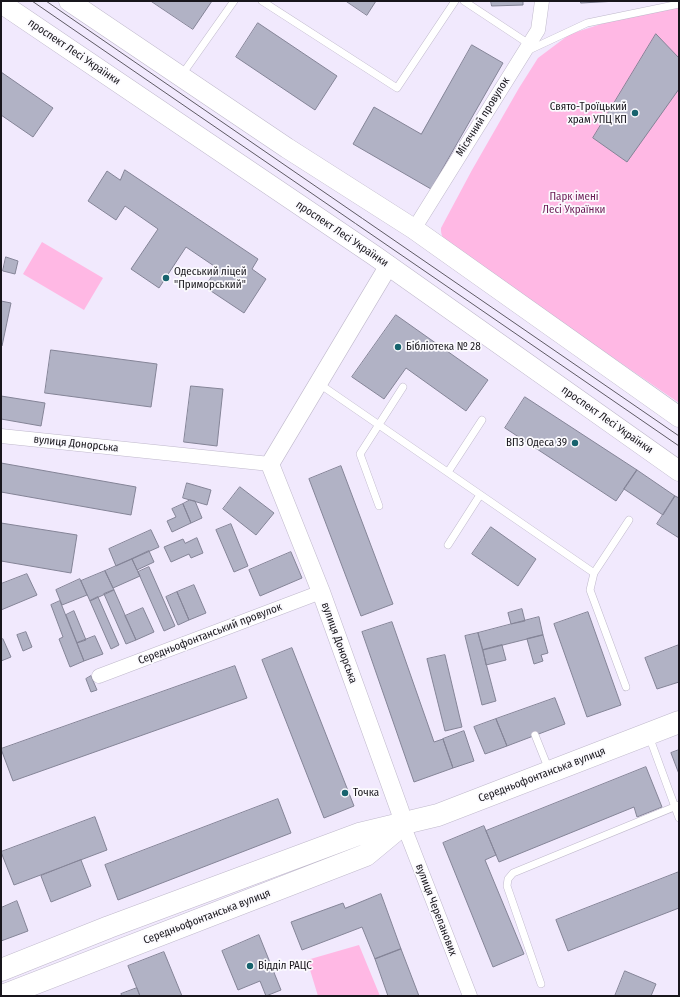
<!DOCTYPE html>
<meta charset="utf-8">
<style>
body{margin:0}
#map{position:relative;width:680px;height:997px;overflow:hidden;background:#f1e9fd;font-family:"Fira Sans Condensed",sans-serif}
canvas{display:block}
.frame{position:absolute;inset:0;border:2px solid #18161c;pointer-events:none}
</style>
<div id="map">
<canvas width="680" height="997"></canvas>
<div class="frame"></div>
</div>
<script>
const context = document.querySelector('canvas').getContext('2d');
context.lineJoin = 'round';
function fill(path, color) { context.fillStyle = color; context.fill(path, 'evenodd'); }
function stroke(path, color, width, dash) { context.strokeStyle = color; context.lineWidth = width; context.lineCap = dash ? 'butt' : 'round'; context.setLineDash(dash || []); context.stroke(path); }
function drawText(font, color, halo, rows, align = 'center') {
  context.font = font + ' "Fira Sans Condensed",sans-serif'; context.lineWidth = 3.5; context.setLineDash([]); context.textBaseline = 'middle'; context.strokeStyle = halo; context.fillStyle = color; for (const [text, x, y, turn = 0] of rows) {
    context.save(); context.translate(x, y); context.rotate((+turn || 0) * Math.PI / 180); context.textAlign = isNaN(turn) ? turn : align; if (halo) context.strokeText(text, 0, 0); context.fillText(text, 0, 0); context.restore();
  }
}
const green = new Path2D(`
 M679,7V403L464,255C454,248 440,242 441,228L472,170L519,88L538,58L570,34L620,18Z
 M42,242L103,278L84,310L23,274Z
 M359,945L380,996H318L307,960Z`);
const building = new Path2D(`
 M151,1H212L193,29Z
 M346,1H376L367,15Z
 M491,1H523V5L492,6Z
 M581,1H618L581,3Z
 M258,23L337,76L315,110L236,57Z
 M656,34L679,58V89L627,162L593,138Z
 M472,45L503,63L431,189L353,144L374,107L421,134Z
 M1,72L53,108L33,137L1,115Z
 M125,170L258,259L252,269L266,279L244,313L205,287L217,268L186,247L159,288L131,269L158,229L125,206L116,220L88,201L107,171L120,180Z
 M6,257L18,261L15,274L3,271Z
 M1,301L11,303L2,346H1Z
 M396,315L488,380L466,411L406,368L384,399L352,377Z
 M51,350L157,364L151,407L45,393Z
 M191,386L223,389L217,446L184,442Z
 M1,396L45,403L41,426L1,419Z
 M525,397L637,470L616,501L505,428Z
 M1,463L136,487L131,515L1,492Z
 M341,466L393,604L361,616L309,479Z
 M637,470L675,496L663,515L624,489Z
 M187,483L211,490L207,505L183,498Z
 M240,487L274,513L256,535L223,509Z
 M675,496L679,498V538L657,524Z
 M190,500L195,501L202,518L191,523L183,504Z
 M183,504L191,523L172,532L167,521L176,517L172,509Z
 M1,523L77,535L71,573L1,561Z
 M231,524L248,566L234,572L216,530Z
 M491,527L536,559L518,586L472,554Z
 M151,530L159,547L116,566L109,549Z
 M197,538L203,553L191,558L189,554L171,562L164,547L183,539L185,543Z
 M149,551L154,562L137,570L132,559Z
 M291,552L302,578L260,596L249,570Z
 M132,559L140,576L113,588L105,571Z
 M149,567L175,626L164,631L138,572Z
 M105,571L114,590L90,601L81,581Z
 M27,574L37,595L1,610V584Z
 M80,579L87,595L62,605L56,590Z
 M194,585L206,613L189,620L177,592Z
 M114,590L136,640L126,644L104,594Z
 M177,592L189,620L178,625L166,597Z
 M98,597L119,645L111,649L90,601Z
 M60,601L84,661L70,667L59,639L63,637L51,605Z
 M143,608L154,632L136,640L125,616Z
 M522,609L525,621L511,624L508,613Z
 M74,611L86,640L77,643L66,615Z
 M588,612L621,705L587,717L554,624Z
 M539,617L543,635L483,650L478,633Z
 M392,622L434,742L443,739L453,768L414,782L362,632Z
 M26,632L32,647L23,651L17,635Z
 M478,633L496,701L482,705L465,636Z
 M543,635L548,653L541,655L543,661L534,664L527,639Z
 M95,636L103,654L84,661L77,643Z
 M3,639L11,657L1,661V640Z
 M502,645L506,660L486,665L483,650Z
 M679,645V682L657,689L645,658Z
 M292,648L354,806L324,818L262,660Z
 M445,655L462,727L445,731L427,659Z
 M235,666L247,698L13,781L1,749Z
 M91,676L97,690L91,692L86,679Z
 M555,698L565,724L507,746L496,719Z
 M496,719L507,746L485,754L474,727Z
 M464,731L474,761L453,768L443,739Z
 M679,750V774L671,753Z
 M646,767L662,807L637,817L634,807L499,862L486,831Z
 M278,799L291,833L118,900L105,865Z
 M95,817L107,850L14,885L1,852Z
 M484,826L496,855L485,860L524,954L493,967L443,843Z
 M81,860L91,886L51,902L41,876Z
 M679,872V908L568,951L556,920Z
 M381,894L401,949L375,959L362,927L302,950L291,922L343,903L345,908Z
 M17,901L28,931L1,941V908Z
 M259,935L281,990L266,996L260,981L238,990L222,951Z
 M401,949L419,996H388L375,959Z
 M164,952L182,996H140L128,966Z
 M625,971L656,984L651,996H615Z
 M137,988L140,996H122L121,994Z`);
const service = new Path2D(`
 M262,1L397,88L455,1
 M464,1L529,44
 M527,51L587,23L679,4
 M181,76L234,1
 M318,383L594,573L590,590L626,687
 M448,472L482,420
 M379,506L360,454L403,387
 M448,545L480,495
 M594,573L629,520
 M535,735L549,770
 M649,736L679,818
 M541,984L507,886L508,879L513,873L679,805`);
const minor = new Path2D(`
 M414,229L538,30L542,1
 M1,436L270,464
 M99,676L321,592
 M403,824L470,996`);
const tertiary = new Path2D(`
 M389,265L270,464L321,592L400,811L403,824`);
const secondary = new Path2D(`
 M69,1L287,148L414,229L679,417
 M1,3L375,256L679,471`);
const primary = new Path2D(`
 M1,970L109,927L359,834L438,815L679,722
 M2,996L366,855L401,826`);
const tram = new Path2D(`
 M32,1L679,446
 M46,1L679,436`);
const markers = [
 [635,113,4,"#17636e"],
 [166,278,4,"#17636e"],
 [398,347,4,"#17636e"],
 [575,443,4,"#17636e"],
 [345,793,4,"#17636e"],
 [250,966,4,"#17636e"]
];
const streetNames = [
 ["проспект Лесі Українки",74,52,34],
 ["Місячний провулок",483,117,-58],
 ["проспект Лесі Українки",342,234,34],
 ["проспект Лесі Українки",607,420,35],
 ["вулиця Донорська",76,444,6],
 ["Середньофонтанський провулок",210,634,-21],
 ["вулиця Донорська",339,643,70],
 ["Середньофонтанська вулиця",542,775,-21],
 ["вулиця Черепанових",436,910,69],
 ["Середньофонтанська вулиця",207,917,-21]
];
const poiNames = [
 ["Свято-Троїцький",627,107,"right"],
 ["храм УПЦ КП",627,120,"right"],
 ["Одеський ліцей",174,272],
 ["\"Приморський\"",174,285],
 ["Бібліотека № 28",406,347],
 ["ВПЗ Одеса 39",567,443,"right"],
 ["Точка",353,793],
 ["Відділ РАЦС",258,966]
];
const parkNames = [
 ["Парк імені",574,197],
 ["Лесі Українки",574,210]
];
fill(green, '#ffb8e4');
fill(building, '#b1b2c5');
stroke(building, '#848497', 1);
stroke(service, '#bfb8cb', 8);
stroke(minor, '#bfb8cb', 15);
stroke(tertiary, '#bfb8cb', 19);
stroke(secondary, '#bfb8cb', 21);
stroke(primary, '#bfb8cb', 23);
stroke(service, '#fff', 7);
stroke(minor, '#fff', 14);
stroke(tertiary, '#fff', 18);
stroke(secondary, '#fff', 20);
stroke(primary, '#fff', 22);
stroke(tram, '#5e5a64', 1);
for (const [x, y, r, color] of markers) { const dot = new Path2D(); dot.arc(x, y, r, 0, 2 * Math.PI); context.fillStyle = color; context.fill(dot); stroke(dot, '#fbfafe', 1.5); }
drawText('11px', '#18161c', '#fbfafe', streetNames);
drawText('11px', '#18161c', '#fbfafe', poiNames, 'left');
drawText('11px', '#6a1a54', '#fbfafe', parkNames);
</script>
